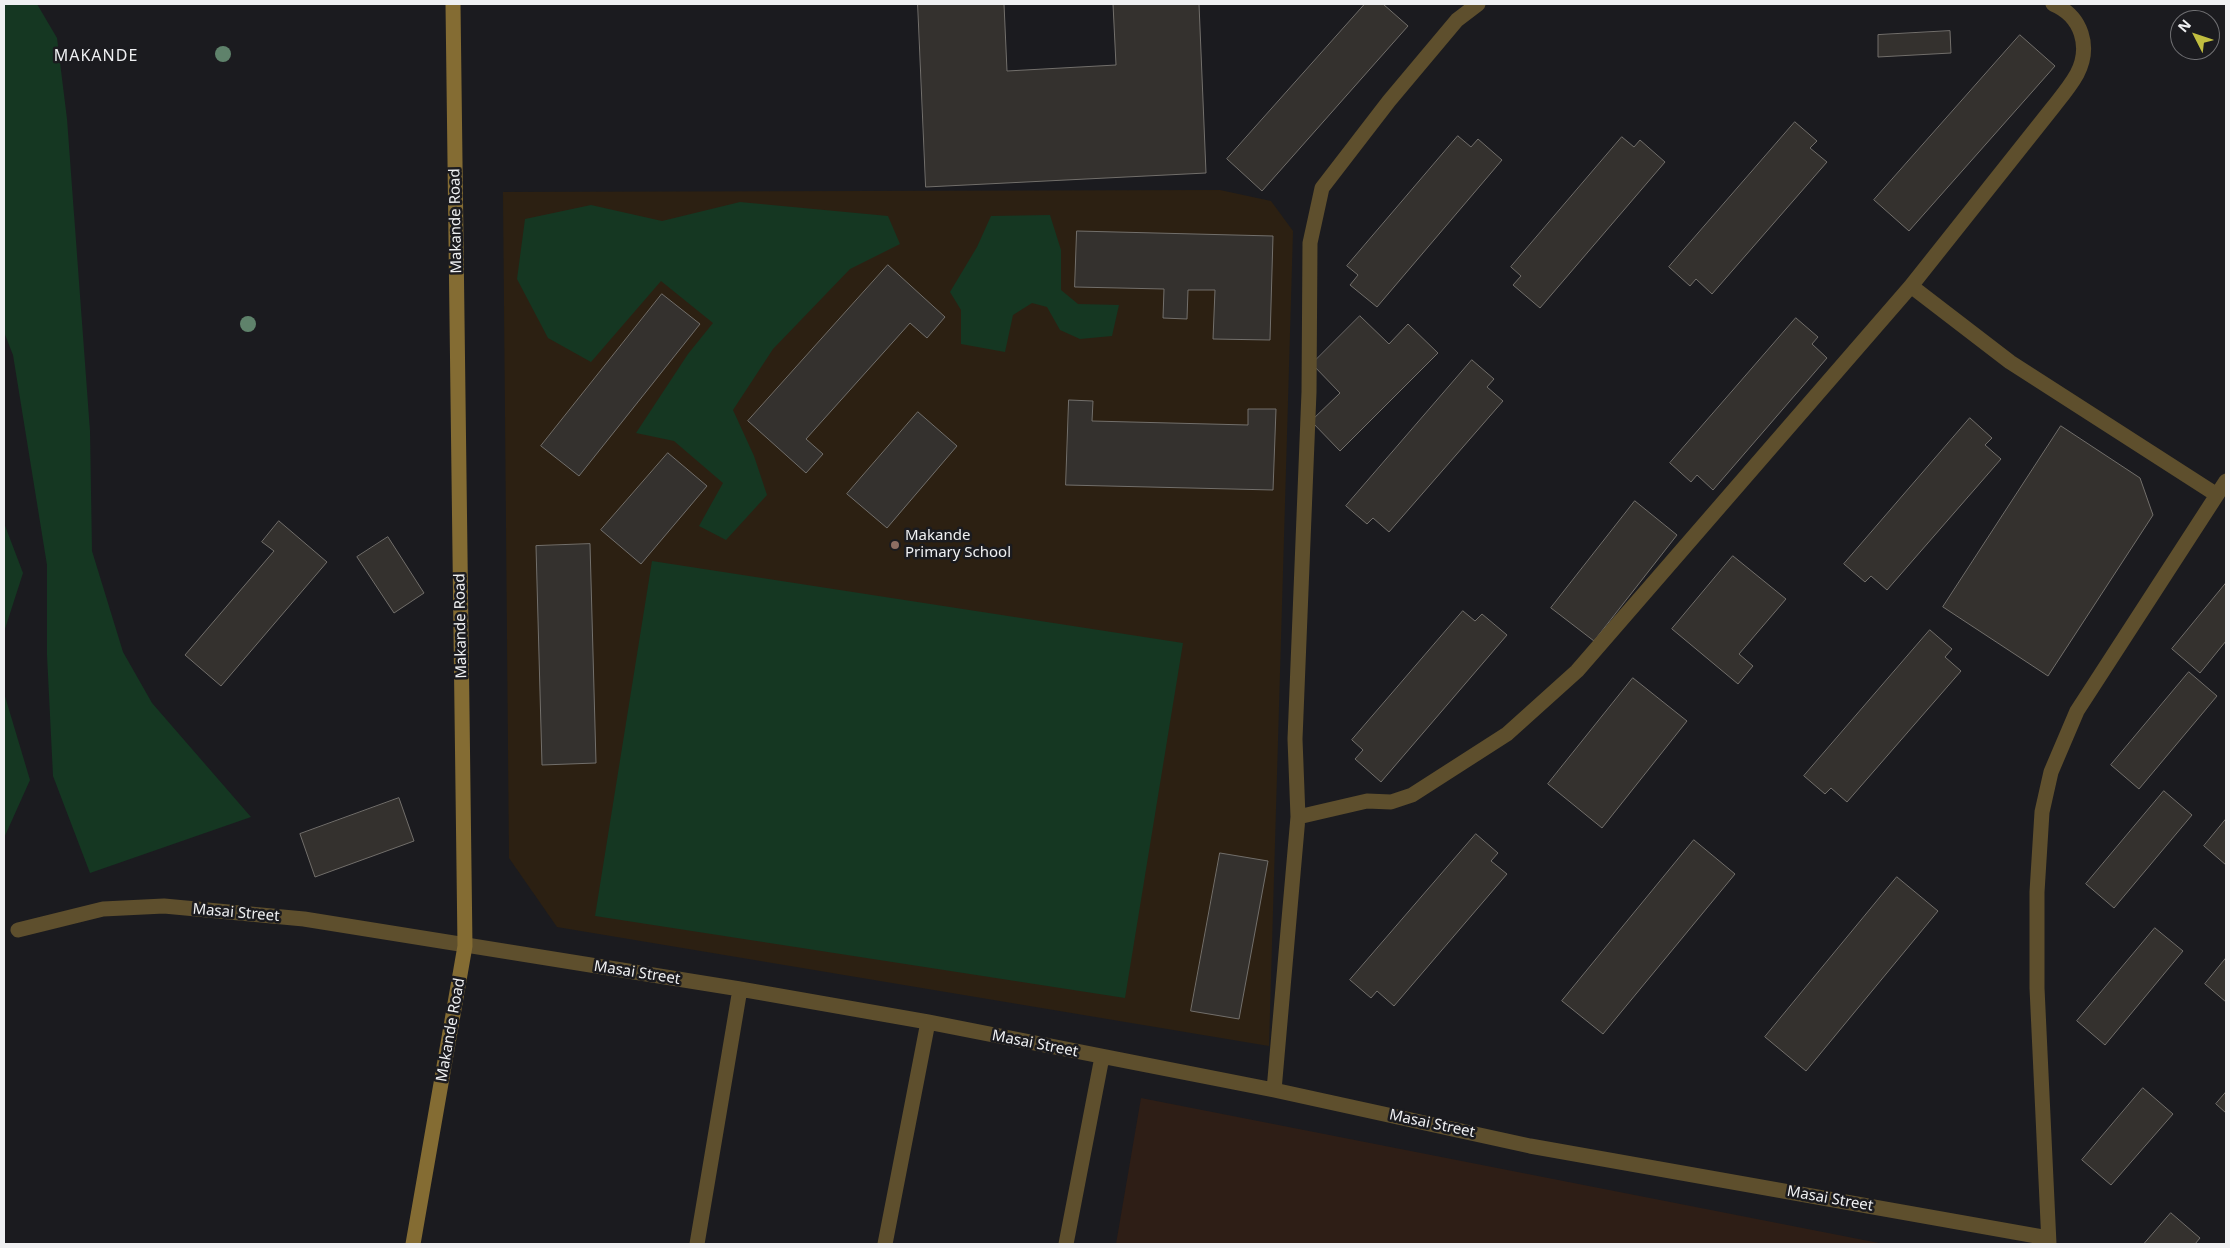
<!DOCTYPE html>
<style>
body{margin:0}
#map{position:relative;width:2230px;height:1248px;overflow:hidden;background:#1b1b1f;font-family:"Noto Sans",sans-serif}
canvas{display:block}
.frame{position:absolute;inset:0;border:5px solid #eff0f2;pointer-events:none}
.north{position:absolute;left:2170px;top:10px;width:50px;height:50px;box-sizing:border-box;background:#1b1b1f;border:1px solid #707073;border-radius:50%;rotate:311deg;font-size:14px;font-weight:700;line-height:20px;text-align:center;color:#eff0f2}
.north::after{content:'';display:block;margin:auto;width:18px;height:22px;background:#c1be40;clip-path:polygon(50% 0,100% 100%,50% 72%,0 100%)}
</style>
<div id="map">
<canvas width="2230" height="1248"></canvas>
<div class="frame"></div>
<div class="north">N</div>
</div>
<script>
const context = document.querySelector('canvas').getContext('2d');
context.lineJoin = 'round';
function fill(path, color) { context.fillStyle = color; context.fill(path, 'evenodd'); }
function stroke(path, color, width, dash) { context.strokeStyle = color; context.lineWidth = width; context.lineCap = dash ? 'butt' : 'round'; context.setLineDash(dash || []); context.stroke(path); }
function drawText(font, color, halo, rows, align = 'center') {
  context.font = font + ' "Noto Sans",sans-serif'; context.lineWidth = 5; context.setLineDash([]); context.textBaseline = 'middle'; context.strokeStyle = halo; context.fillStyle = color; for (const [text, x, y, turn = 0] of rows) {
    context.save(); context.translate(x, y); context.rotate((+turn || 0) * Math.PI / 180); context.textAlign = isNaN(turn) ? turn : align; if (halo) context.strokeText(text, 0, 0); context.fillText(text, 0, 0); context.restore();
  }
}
const industrial = new Path2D(`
 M1141,1098L1884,1244H1116Z`);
const education = new Path2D(`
 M1220,190L1271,201L1293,231L1269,1046L557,927L509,858L503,192Z`);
const green = new Path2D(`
 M4,4H37L57,38L67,119L90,431L92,551L123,652L152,703L251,817L90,873L53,776L47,655V565L13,355L4,332Z
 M740,202L888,216L900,244L850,269L773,349L733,410L754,456L767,495L726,540L699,526L723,483L674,441L636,433L688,354L713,323L661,281L591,362L548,338L517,279L525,219L591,205L662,221Z
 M1050,215L1061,250V290L1078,304L1119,305L1112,336L1080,339L1060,330L1047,307L1032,303L1013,315L1005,352L961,344V310L950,292L977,247L991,216Z
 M4,523L23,573L4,632Z
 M652,561L1183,643L1125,998L595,916Z
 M4,693L30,780L4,838Z`);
const building = new Path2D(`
 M918,4H1004L1007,71L1116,65L1113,4H1199L1206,173L926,187Z
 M1365,4H1383L1408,26L1262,191L1227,159Z
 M1950,31L1951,53L1878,57V35Z
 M2020,35L2055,66L1909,231L1874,200Z
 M1795,122L1817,141L1810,148L1827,162L1712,294L1696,279L1690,286L1669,267Z
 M1458,136L1471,147L1478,139L1502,160L1377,307L1350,285L1358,275L1347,266Z
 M1622,137L1634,147L1640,140L1665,162L1540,308L1513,285L1521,276L1511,267Z
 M1077,231L1273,236L1270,340L1213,339L1215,290H1188L1187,319L1163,318L1164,289L1075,287Z
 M888,265L945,317L927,338L910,323L806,439L823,454L806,473L748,421Z
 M662,294L700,324L579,476L541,446Z
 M1360,316L1389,344L1408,324L1438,353L1340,451L1311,421L1340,393L1312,364Z
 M1796,318L1818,337L1812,344L1827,358L1713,490L1697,475L1691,482L1670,463Z
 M1472,360L1494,379L1487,387L1503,401L1389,532L1373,518L1367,524L1346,506Z
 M1069,400L1093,401L1092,421L1248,425V409H1276L1273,490L1066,485Z
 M918,412L957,446L887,528L847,494Z
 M1970,418L1992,438L1985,445L2001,459L1887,590L1871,576L1865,582L1844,564Z
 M2061,426L2140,478L2153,515L2048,676L1943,607Z
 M668,453L707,486L641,564L601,530Z
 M1635,501L1677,535L1594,641L1551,608Z
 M279,521L327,562L221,686L185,655L274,551L262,542Z
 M388,537L424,593L394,613L357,557Z
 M590,544L596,763L542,765L536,546Z
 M1733,556L1786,599L1739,654L1753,666L1738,684L1672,629Z
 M2226,583V641L2200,673L2172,649Z
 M1463,611L1475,621L1482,614L1507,635L1381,782L1355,759L1363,750L1352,740Z
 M1930,630L1952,649L1945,657L1961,671L1847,802L1831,788L1825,794L1804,776Z
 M2189,672L2217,696L2139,789L2111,765Z
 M1633,678L1687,721L1602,828L1548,784Z
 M2164,791L2192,815L2114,908L2086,884Z
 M399,798L414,841L315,877L300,834Z
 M2226,819V865L2204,846Z
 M1476,834L1498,853L1491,861L1507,874L1394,1006L1377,991L1371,998L1350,980Z
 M1694,840L1735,874L1603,1034L1562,1001Z
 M1220,853L1268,861L1239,1019L1191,1011Z
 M1897,877L1938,911L1806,1071L1765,1037Z
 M2155,928L2183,951L2105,1045L2077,1021Z
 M2226,958V1002L2205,984Z
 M2143,1088L2173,1114L2111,1185L2082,1160Z
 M2226,1092V1113L2216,1104Z
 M2171,1213L2200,1238L2195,1244H2144Z`);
const street = new Path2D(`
 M2053,4C2082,16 2091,47 2077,74C2071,85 2062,96 2054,106L1911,286L2010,362L2217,495
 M1298,817L1367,801L1391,802L1412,795L1507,734L1577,671L1911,286
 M18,930L103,909L164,906L304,919L740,989L928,1022L1274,1090L1530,1146L2048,1238
 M1274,1090L1298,817L1295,739L1309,392L1310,243L1322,188L1389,101L1457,20L1478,4
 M697,1244L740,989
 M885,1244L928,1022
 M1066,1244L1102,1057
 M2049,1244L2037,988V892L2042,812L2051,772L2077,711L2226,481`);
const secondary = new Path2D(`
 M413,1244L465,946L453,4`);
const trees = [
 [223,54],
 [248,324]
];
const markers = [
 [895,545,5,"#8d6e63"]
];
const streetNames = [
 ["Makande Road",456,221,-91],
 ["Makande Road",461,626,-91],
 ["Masai Street",236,913,5],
 ["Masai Street",637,973,9],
 ["Makande Road",451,1030,-80],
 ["Masai Street",1035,1044,11],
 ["Masai Street",1432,1124,12],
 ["Masai Street",1830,1199,10]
];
const poiNames = [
 ["Makande",905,536],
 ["Primary School",905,553]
];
const neighbourhoodNames = [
 ["MAKANDE",96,56]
];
fill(industrial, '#2e1e16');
fill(education, '#2c2012');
fill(green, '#153722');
fill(building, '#34312e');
stroke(building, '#726f6b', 1);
stroke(street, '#5e4f2d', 15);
stroke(secondary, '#846c33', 15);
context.fillStyle = '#5f826b';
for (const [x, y] of trees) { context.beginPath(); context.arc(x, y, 8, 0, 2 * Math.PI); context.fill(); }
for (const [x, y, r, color] of markers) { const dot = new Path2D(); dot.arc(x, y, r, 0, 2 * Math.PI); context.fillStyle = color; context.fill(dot); stroke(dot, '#1b1b1f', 2); }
drawText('15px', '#eff0f2', '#1b1b1f', streetNames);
drawText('15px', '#eff0f2', '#1b1b1f', poiNames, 'left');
context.letterSpacing = '1px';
drawText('16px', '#eff0f2', '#1b1b1f', neighbourhoodNames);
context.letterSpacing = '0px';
</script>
